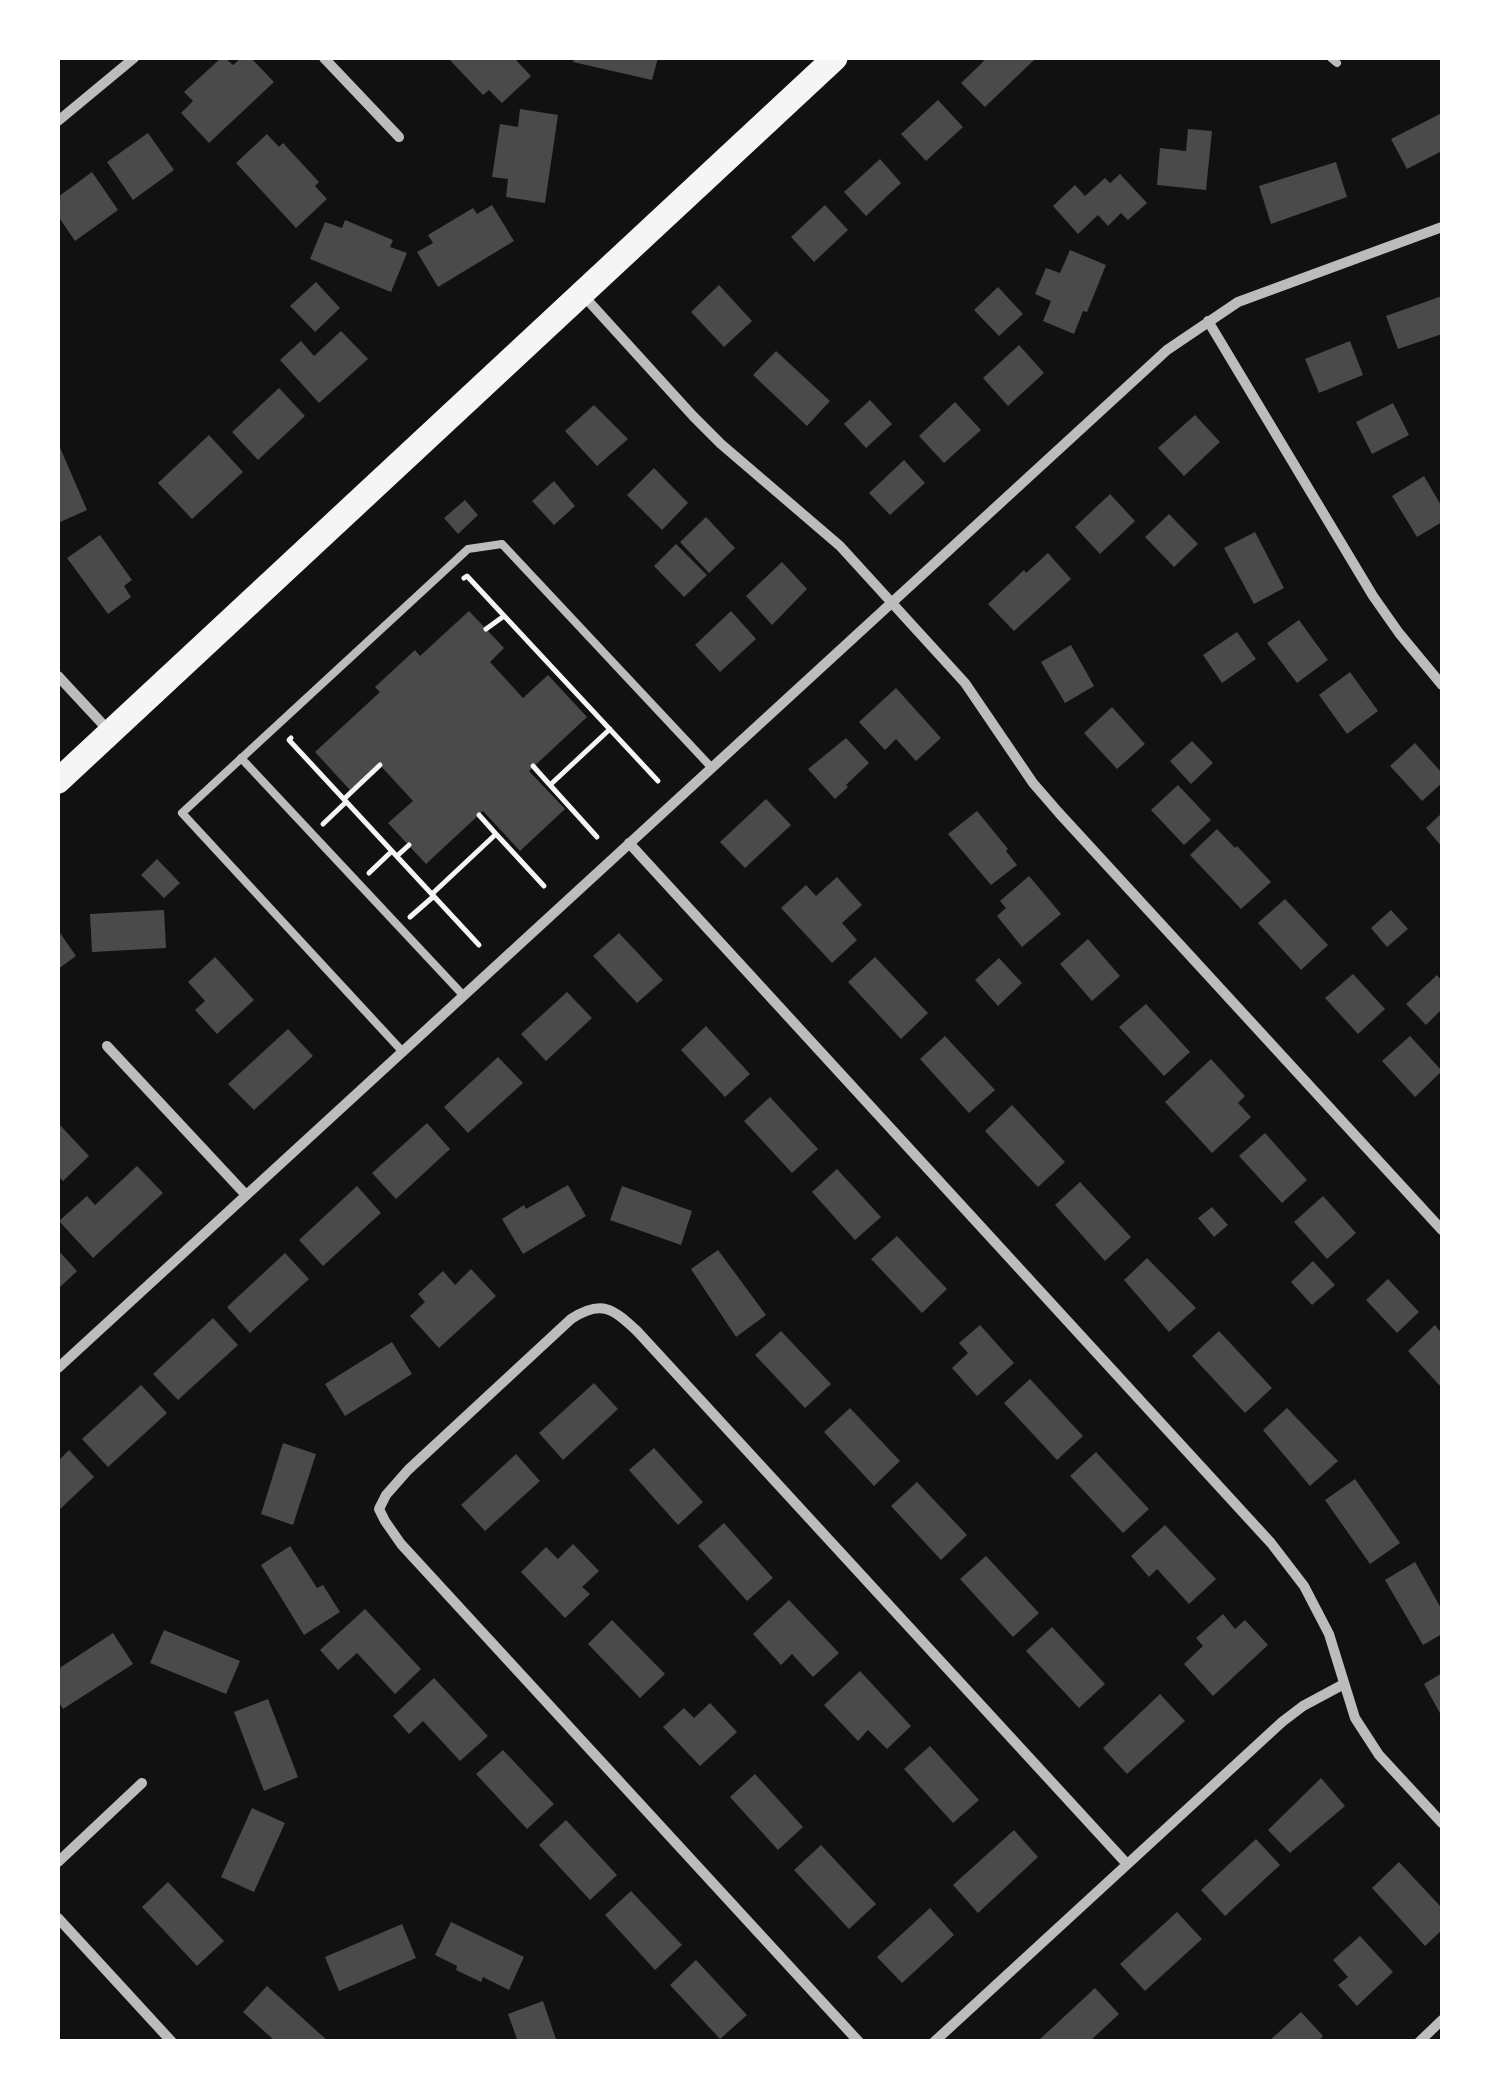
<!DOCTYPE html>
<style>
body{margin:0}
#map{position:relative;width:1500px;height:2099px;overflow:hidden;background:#111;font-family:"Crimson Pro",serif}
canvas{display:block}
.frame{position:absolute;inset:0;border:60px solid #fff;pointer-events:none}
</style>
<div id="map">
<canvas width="1500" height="2099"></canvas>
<div class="frame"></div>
</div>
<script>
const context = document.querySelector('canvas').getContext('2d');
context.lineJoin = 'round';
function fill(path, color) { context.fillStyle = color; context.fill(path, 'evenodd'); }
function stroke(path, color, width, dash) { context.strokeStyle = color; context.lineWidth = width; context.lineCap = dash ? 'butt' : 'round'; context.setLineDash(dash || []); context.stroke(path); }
const building = new Path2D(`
 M221,58H225L233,65L241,58H251L274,82L209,143L181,113L193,101L184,92Z
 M448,58H514L531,76L502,103L489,90L483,95Z
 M574,58H658L652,80L573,62Z
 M981,58H1032L1034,60L985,107L961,83L984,61Z
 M938,100L963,127L926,161L901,134Z
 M520,109L558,115L545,203L506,197L508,179L492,177L500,124L518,127Z
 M1442,113V151L1407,169L1391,139Z
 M1188,129L1212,131L1206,190L1157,185L1160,148L1186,151Z
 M148,133L174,170L133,200L107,162Z
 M267,134L279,147L283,143L319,182L315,186L327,199L296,228L236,163Z
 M880,159L901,183L866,216L844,192Z
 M1336,162L1347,197L1271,224L1259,186Z
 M92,172L118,210L75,241L58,216V197Z
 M1120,174L1147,203L1128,220L1121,213L1108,226L1098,215L1078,234L1053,206L1075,185L1085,196L1105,178L1110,183Z
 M492,205L514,241L438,287L417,252L433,243L428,235L473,208L477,214Z
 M825,205L848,230L814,262L791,237Z
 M345,220L393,240L390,247L407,253L391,292L310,259L325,222L342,228Z
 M1070,250L1106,265L1087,312L1083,311L1074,334L1043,321L1051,301L1035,294L1046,268L1060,273Z
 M316,282L340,308L315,332L290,306Z
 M719,285L752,321L724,347L691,312Z
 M998,287L1023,314L999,336L974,310Z
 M1442,296V334L1398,349L1386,316Z
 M341,331L368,359L319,403L280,360L301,341L314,356Z
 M1350,341L1363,375L1319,393L1305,359Z
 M1019,345L1044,373L1008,406L983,378Z
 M776,351L830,401L807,426L753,375Z
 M279,388L305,416L258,460L232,432Z
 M870,400L892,424L866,448L844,424Z
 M955,402L981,430L944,463L919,436Z
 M1393,403L1409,435L1372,454L1356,422Z
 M594,405L628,439L597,466L565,431Z
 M1195,415L1220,442L1184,476L1158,448Z
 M209,435L243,472L192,519L158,483Z
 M58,443L87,510L58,523Z
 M904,460L925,483L890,515L869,493Z
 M654,468L688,503L662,530L627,495Z
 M1424,476L1442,507V522L1417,537L1392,496Z
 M554,481L575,506L554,525L532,501Z
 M1110,494L1135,521L1100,554L1075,527Z
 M465,500L478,515L458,534L444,518Z
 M1169,514L1198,544L1174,567L1145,537Z
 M706,517L735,548L709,573L680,542Z
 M1255,532L1284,588L1254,604L1224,548Z
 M100,535L132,580L124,586L131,597L108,614L67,558Z
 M676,544L707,575L684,597L654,566Z
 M1048,553L1071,579L1014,631L988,604L1024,570L1026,573Z
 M782,562L807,589L772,625L746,596Z
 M469,611L504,648L490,662L523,698L548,675L587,717L529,771L565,809L520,851L483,811L426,864L388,823L413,801L379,764L350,790L315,752L380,692L375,687L415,650L420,656Z
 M731,611L756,639L720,672L695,645Z
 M1299,620L1328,660L1297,683L1267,643Z
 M1237,632L1256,659L1222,683L1203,655Z
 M1071,645L1094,686L1065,703L1041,662Z
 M1350,672L1378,711L1347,734L1319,695Z
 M896,688L941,738L916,761L896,739L885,750L859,722Z
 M1112,707L1145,744L1117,769L1084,733Z
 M846,738L869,763L846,785L848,787L835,799L808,769Z
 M1192,741L1213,763L1191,784L1170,761Z
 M1415,743L1442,773V783L1422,801L1390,766Z
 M1178,785L1211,820L1184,845L1151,810Z
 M766,799L791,825L745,868L720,842Z
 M977,811L1008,849L1006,851L1017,865L991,885L948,834Z
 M1442,813V847L1426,828Z
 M1217,829L1235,848L1237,846L1271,882L1241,909L1190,855Z
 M157,859L180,883L164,898L141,875Z
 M1029,876L1061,914L1022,947L997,916L1006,908L1000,901Z
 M837,877L862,905L842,923L857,940L832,963L781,908L806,885L816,896Z
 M1285,899L1328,945L1301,970L1258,923Z
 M164,910L166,948L92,952L90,914Z
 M1391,910L1408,929L1387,947L1371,928Z
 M58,930L76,956L58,969Z
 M619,933L663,980L637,1003L593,956Z
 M1088,939L1120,976L1092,1001L1060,964Z
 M215,957L254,1000L217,1034L195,1010L205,1001L188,982Z
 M875,957L928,1013L901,1039L848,982Z
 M999,958L1022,983L998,1006L975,980Z
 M1353,974L1385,1009L1358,1034L1325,998Z
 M1437,975L1442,981V1009L1426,1025L1406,1004Z
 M567,992L592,1018L546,1061L521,1034Z
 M1146,1004L1190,1052L1164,1076L1119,1027Z
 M706,1026L750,1074L725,1097L681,1050Z
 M288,1029L313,1056L254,1110L228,1084Z
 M945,1036L995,1090L969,1113L920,1059Z
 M1410,1036L1442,1071L1415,1097L1382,1061Z
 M498,1057L523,1083L468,1133L444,1107Z
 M1211,1059L1245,1096L1238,1103L1251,1117L1212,1153L1165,1102Z
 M770,1097L818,1149L792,1173L744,1121Z
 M1012,1105L1065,1162L1038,1187L985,1131Z
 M58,1123L89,1156L63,1181L58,1176Z
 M427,1123L450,1149L396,1199L372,1173Z
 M1265,1133L1307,1180L1282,1203L1239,1156Z
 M137,1166L163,1193L93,1258L59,1221L87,1196L95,1205Z
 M837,1169L881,1217L855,1240L812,1192Z
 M1080,1182L1131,1237L1105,1261L1055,1205Z
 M568,1185L586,1216L523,1254L502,1219L524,1205L526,1209Z
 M357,1186L381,1213L323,1266L299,1240Z
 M622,1186L692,1211L681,1245L610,1220Z
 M1323,1196L1356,1233L1327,1259L1294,1222Z
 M1212,1207L1228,1225L1214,1237L1198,1218Z
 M897,1236L947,1289L922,1313L871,1259Z
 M58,1250L77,1271L58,1289Z
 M718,1250L766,1315L736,1337L691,1269Z
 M285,1253L309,1279L250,1333L227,1307Z
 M1147,1258L1196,1308L1169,1332L1124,1280Z
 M1313,1261L1335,1285L1312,1305L1291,1282Z
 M471,1269L496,1296L439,1348L410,1316L425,1302L418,1294L443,1271L455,1285Z
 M1388,1279L1419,1312L1397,1333L1366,1300Z
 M213,1318L238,1345L178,1400L153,1374Z
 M980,1325L1014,1363L977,1396L952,1368L968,1353L959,1343Z
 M1435,1325L1442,1334V1388L1408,1351Z
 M781,1331L831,1384L805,1408L755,1355Z
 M1219,1331L1272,1388L1245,1413L1192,1356Z
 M392,1342L412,1374L345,1416L325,1384Z
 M1030,1379L1083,1436L1057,1460L1004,1403Z
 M594,1383L618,1409L563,1460L539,1433Z
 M141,1385L167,1413L108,1467L82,1439Z
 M850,1408L900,1461L874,1486L824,1432Z
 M1287,1408L1338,1461L1310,1486L1263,1430Z
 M283,1443L316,1454L293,1525L261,1514Z
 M654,1448L703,1502L678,1525L629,1470Z
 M69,1450L94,1477L58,1511V1461Z
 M1096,1452L1149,1509L1123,1533L1070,1476Z
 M516,1454L540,1481L485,1531L461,1505Z
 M1355,1479L1400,1543L1370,1564L1325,1500Z
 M917,1482L967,1535L941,1560L891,1506Z
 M724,1523L773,1578L747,1601L698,1546Z
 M1165,1525L1216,1579L1189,1604L1157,1569L1149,1577L1131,1556Z
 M573,1544L599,1571L582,1587L590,1594L565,1618L521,1572L546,1547L558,1559Z
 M290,1546L317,1588L323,1585L340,1612L304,1635L261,1565Z
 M986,1556L1039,1613L1013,1637L960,1579Z
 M1415,1562L1442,1610V1634L1423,1645L1385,1580Z
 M789,1600L839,1653L813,1677L792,1654L781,1665L753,1634Z
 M365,1609L421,1669L395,1694L357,1653L338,1670L320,1650Z
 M1223,1614L1235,1629L1245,1620L1268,1645L1213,1696L1184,1664L1203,1646L1196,1638Z
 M612,1620L665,1674L640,1698L588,1644Z
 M1052,1627L1105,1684L1079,1708L1026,1651Z
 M164,1630L240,1661L226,1694L150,1663Z
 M113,1633L133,1664L63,1709L58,1701V1669Z
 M860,1671L911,1726L887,1749L868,1730L858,1741L824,1705Z
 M1442,1673V1717L1424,1684Z
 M434,1678L488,1736L460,1761L423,1721L409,1734L393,1716Z
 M1160,1694L1185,1721L1127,1774L1103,1748Z
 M268,1699L298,1777L264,1791L234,1712Z
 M710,1703L737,1732L700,1766L663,1727L684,1708L694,1718Z
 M930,1746L979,1800L953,1823L904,1769Z
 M503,1750L554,1804L527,1829L476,1774Z
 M755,1774L803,1827L778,1850L730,1797Z
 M1321,1778L1345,1806L1290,1853L1268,1830Z
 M252,1808L285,1823L254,1892L221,1877Z
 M566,1820L617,1875L590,1900L539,1845Z
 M1014,1830L1038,1857L978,1913L953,1885Z
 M1256,1839L1280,1865L1225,1916L1201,1890Z
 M821,1845L876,1904L849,1929L794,1870Z
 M1399,1862L1442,1908V1930L1425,1946L1372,1888Z
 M168,1882L224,1941L197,1966L142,1907Z
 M631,1891L682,1945L655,1970L605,1915Z
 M930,1908L954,1935L902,1983L877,1957Z
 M1177,1912L1202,1939L1145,1991L1120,1964Z
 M451,1922L524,1957L509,1990L483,1977L481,1982L456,1970L457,1966L435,1955Z
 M402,1924L416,1958L339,1991L325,1957Z
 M1360,1936L1393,1972L1357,2006L1338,1985L1348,1977L1333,1960Z
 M696,1960L747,2015L720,2039L670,1985Z
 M267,1986L329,2042H276L243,2012Z
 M1095,1988L1119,2014L1089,2042H1042L1040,2039Z
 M543,2001L557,2042H518L508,2014Z
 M1301,2012L1323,2036L1318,2042H1268Z`);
const path = new Path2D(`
 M464,578L467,576L658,781
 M486,629L504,616
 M291,738L289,740L479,945
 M533,766L550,785
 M344,799L380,765
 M479,815L496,834
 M323,824L346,802
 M597,837L550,785L610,729
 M397,856L409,845
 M369,873L392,851
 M432,894L496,834L544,886
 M410,917L434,896`);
const service = new Path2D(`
 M1331,58L1337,63
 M241,758L463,995
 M402,1051L182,813L468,549L502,544L711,767`);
const minor = new Path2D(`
 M324,58L399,137
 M58,121L134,58
 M582,294L693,416L721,444L840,546L965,683L1033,783L1059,813L1442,1230
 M1208,321L1373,596L1399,633L1442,685
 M58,676L110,732
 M629,843L1271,1543L1304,1586L1329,1634L1355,1718L1379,1755L1442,1823
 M107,1046L246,1195
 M58,1368L1167,350L1238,302L1442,227
 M58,1862L142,1783
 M58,1918L172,2042
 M859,2042L401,1544L385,1521L379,1509L386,1495L408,1470L571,1319C602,1299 613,1309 637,1331L1127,1864
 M934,2042L1282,1722L1303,1706L1344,1684
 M1419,2042L1442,2020`);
const primary = new Path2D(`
 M58,781L835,58`);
fill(building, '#4a4a4a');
stroke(path, '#f5f5f5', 5);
stroke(service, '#bcbcbc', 8);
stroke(minor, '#bcbcbc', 10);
stroke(primary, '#f5f5f5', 25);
</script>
